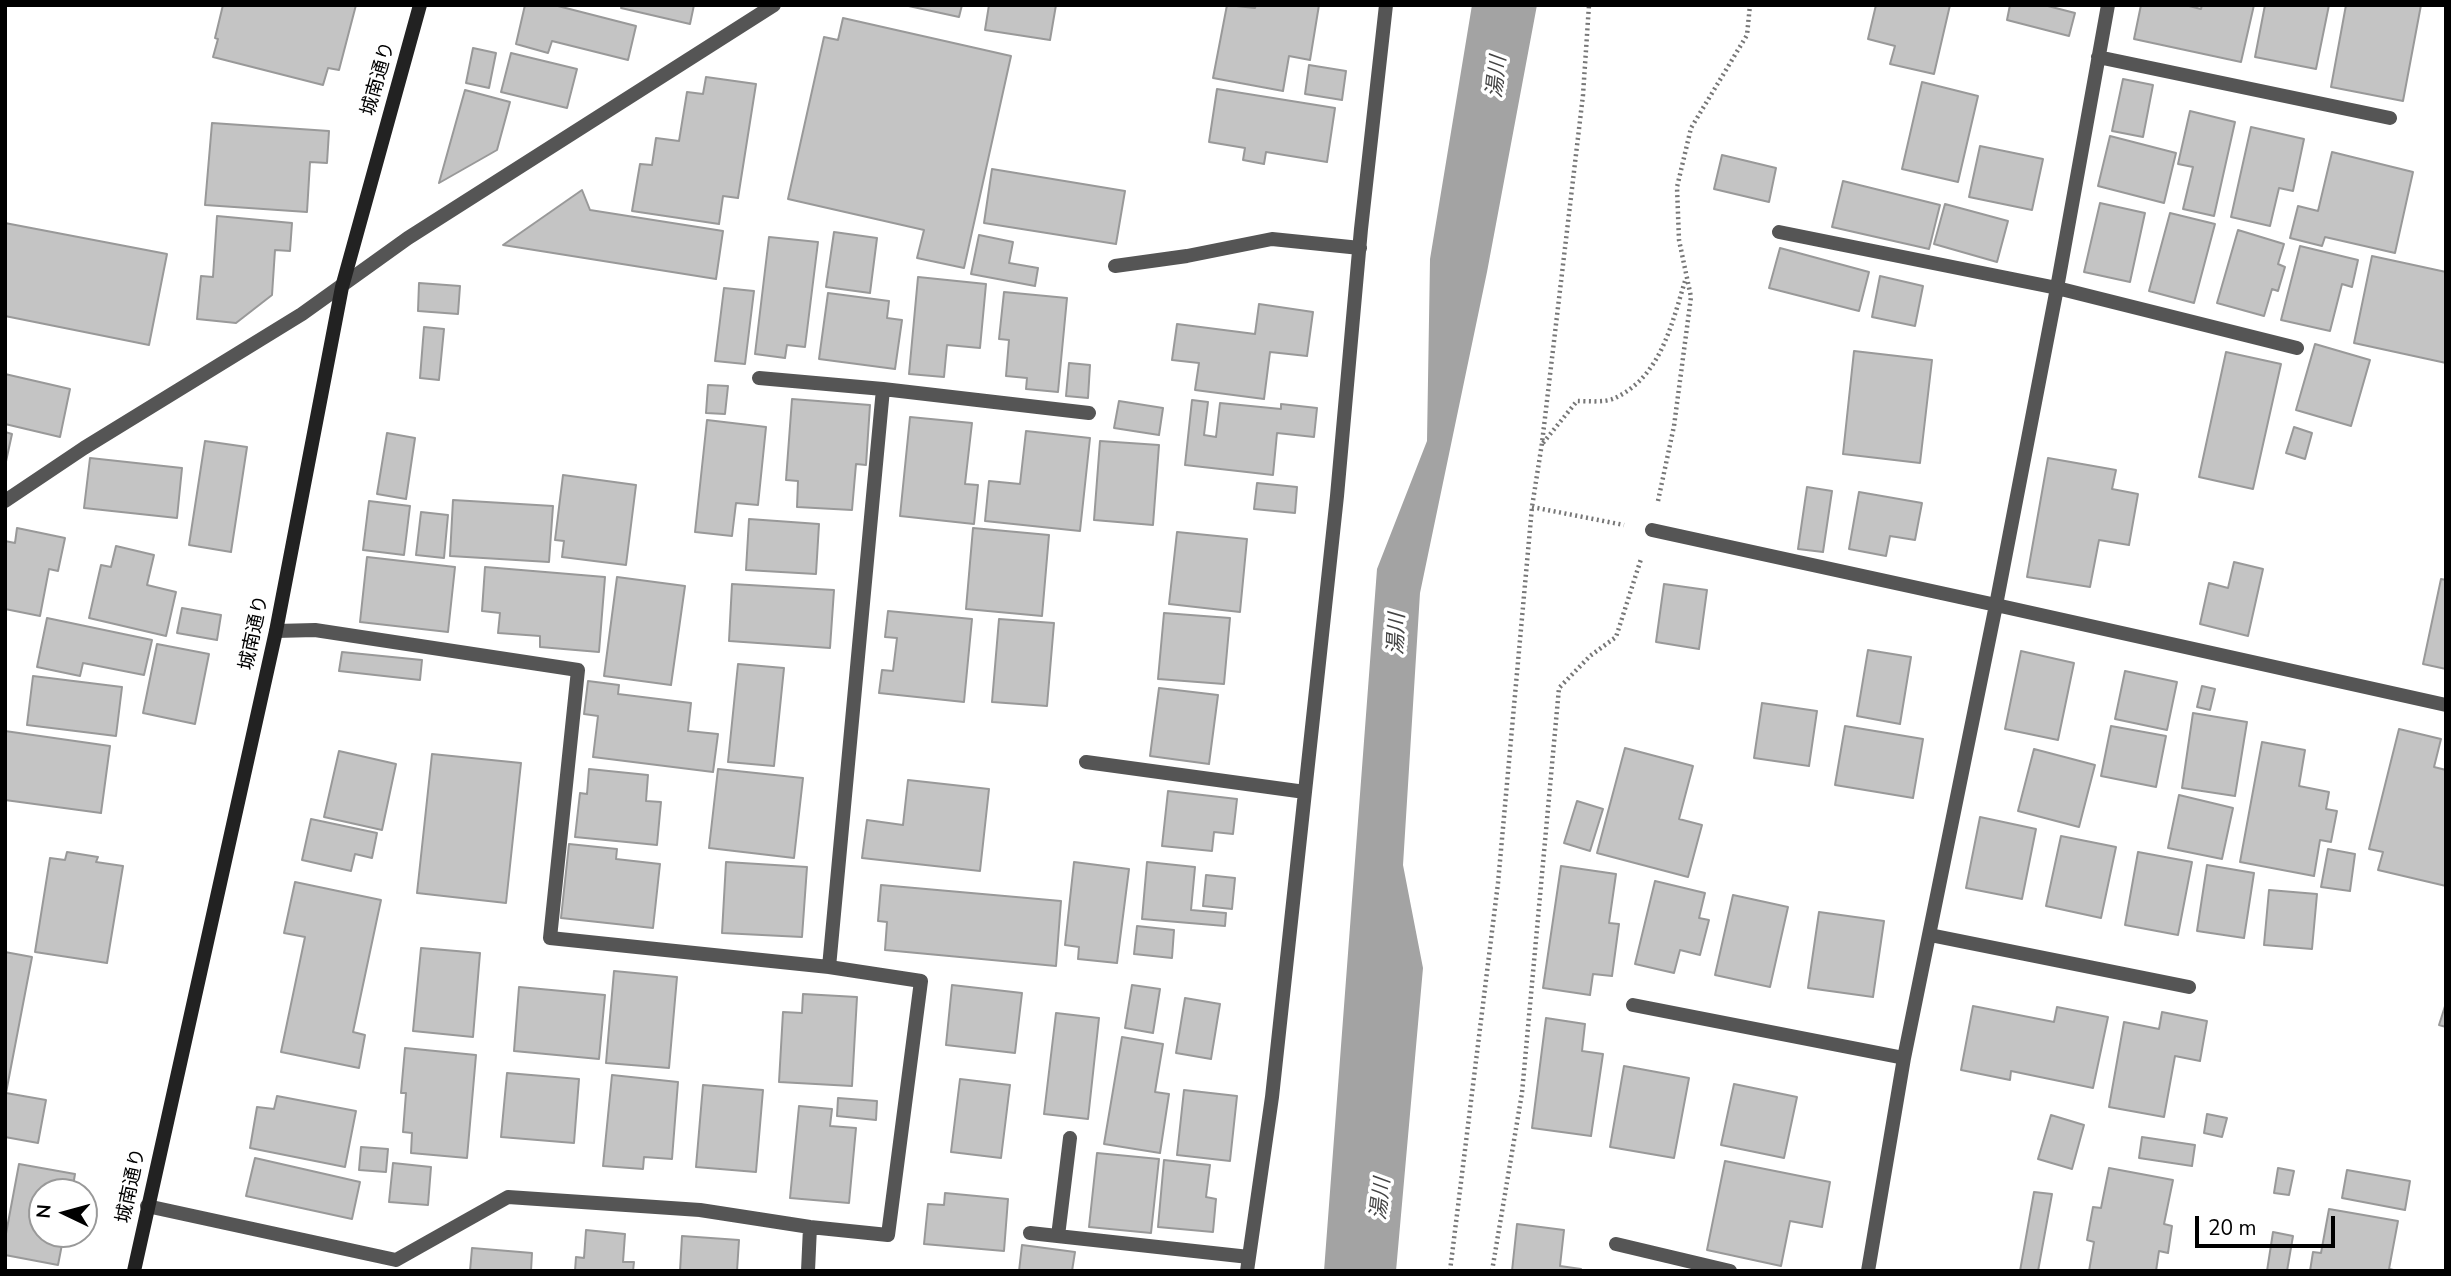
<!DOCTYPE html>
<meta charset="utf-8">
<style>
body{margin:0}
#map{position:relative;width:2451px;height:1276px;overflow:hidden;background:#fff;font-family:"Nunito Sans",sans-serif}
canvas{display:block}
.frame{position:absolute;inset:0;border:7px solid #000;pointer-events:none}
.north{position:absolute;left:28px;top:1178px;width:70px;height:70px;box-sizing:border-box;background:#fff;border:2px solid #999;border-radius:50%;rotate:275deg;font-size:19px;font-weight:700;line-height:28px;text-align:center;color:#000}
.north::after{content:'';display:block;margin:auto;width:24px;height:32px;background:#000;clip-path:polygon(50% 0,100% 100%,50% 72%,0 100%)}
.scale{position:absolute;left:2195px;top:1216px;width:140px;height:32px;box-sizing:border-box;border:4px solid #000;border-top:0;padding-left:9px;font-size:21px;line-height:24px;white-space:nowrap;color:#000;-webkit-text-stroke:5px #fff;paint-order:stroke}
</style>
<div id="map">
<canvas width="2451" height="1276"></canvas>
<div class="frame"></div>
<div class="north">N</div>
<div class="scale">20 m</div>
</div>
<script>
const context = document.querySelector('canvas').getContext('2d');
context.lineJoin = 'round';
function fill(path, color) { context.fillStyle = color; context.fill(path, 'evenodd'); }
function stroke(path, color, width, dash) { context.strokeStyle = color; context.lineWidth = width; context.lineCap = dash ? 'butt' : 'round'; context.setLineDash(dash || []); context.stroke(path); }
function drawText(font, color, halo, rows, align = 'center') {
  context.font = font + ' "Nunito Sans","Noto Sans JP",sans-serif'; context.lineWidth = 7; context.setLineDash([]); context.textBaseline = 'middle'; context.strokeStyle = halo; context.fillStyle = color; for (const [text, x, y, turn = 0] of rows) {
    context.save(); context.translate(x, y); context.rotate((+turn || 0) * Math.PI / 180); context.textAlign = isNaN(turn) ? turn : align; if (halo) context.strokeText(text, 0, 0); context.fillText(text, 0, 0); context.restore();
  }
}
const water = new Path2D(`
 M1472,5H1537L1487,272L1420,593L1403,865L1423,968L1396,1271H1324L1377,569L1427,441L1430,259Z`);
const building = new Path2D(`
 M223,5H356L339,70L328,68L323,85L213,57L218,39L215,38Z
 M525,5H554L636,26L628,60L552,41L548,53L516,44Z
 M622,5H694L690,24L621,8Z
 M904,5H962L959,17Z
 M989,5H1056L1050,40L985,30Z
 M1227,5L1255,8L1256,5H1319L1310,60L1289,56L1283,91L1213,78Z
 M1876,5H1950L1934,74L1890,64L1895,46L1868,39Z
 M2010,5H2044L2075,13L2069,36L2007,20Z
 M2141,5H2185L2201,9L2202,5H2254L2241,62L2134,39Z
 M2265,5H2329L2316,69L2255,57Z
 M2346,5H2421L2403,101L2331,87Z
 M843,18L1011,56L964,268L917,258L924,230L788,199L824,37L838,40Z
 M473,48L496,53L489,88L466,83Z
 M511,53L577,69L567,108L501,92Z
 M1309,65L1346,71L1342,100L1305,94Z
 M706,77L756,84L738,198L723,196L719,224L632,211L640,164L652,165L656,138L679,141L687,92L703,94Z
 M2123,79L2153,85L2143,137L2112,131Z
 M1922,82L1978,96L1958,182L1902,169Z
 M1217,89L1335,108L1327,162L1266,152L1264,164L1243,160L1245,148L1209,142Z
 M465,90L510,102L497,150L439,183Z
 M2190,111L2235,122L2214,216L2183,209L2193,167L2178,164Z
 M212,123L329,131L327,163L310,162L307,212L205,205Z
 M2251,127L2304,139L2293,191L2279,188L2270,226L2231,217Z
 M2110,136L2176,153L2164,203L2098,186Z
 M1980,146L2043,159L2032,210L1969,197Z
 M2332,152L2413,172L2395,253L2325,237L2322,246L2290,238L2298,206L2318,211Z
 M1722,155L1776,168L1769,202L1714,189Z
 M992,169L1125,191L1116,244L984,223Z
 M1843,181L1940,205L1929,249L1832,227Z
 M582,190L590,210L723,231L716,279L503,245Z
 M2100,203L2145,213L2130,282L2084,272Z
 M1945,204L2008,221L1997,262L1934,244Z
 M2170,213L2215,224L2194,303L2149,291Z
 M217,216L292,223L290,251L275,250L272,295L236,323L197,319L201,276L213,277Z
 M5,223L167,254L149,345L5,316Z
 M2238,230L2284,244L2278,264L2285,267L2278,291L2272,289L2264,316L2217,303Z
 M834,232L877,238L870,293L826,287Z
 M979,235L1013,242L1009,263L1038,268L1035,286L971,274Z
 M769,237L818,242L805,347L787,345L785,358L755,354Z
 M2300,246L2358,260L2352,287L2342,284L2330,331L2281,320Z
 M1780,248L1869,272L1859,311L1769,288Z
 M2372,256L2446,272V363L2354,343Z
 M1880,276L1923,286L1915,326L1872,317Z
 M918,277L986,284L980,348L947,345L944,377L909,374Z
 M419,283L460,286L458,314L418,311Z
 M724,288L754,291L745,364L715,361Z
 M1004,292L1067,298L1058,392L1026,389L1027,378L1006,376L1009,340L999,339Z
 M828,293L889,301L887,318L902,320L895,369L819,359Z
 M1259,304L1313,312L1307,356L1270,352L1264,399L1195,390L1199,363L1172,360L1177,324L1255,334Z
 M424,327L444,329L439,380L420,378Z
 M2315,344L2370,360L2351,426L2296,410Z
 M1854,351L1932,360L1920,463L1843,454Z
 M2226,352L2281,364L2253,489L2199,477Z
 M1069,363L1090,365L1088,398L1066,396Z
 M5,374L70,389L60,437L5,424Z
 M708,385L728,386L725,414L706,413Z
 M792,399L870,405L866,465L856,464L852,510L797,507L798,481L786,480Z
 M1192,400L1208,402L1204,435L1216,437L1220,403L1281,409V404L1317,408L1314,437L1277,433L1273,475L1185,465Z
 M1119,401L1163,408L1159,435L1114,428Z
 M910,417L972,423L965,484L978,485L974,524L900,516Z
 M707,420L766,427L758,505L736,503L732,536L695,532Z
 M2294,427L2312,433L2305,459L2286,453Z
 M1026,431L1090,438L1080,531L985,521L989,481L1020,484Z
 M5,432L12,434L5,466Z
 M387,433L415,438L406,499L377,494Z
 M205,441L247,447L231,552L189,545Z
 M1100,441L1159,445L1153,525L1094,520Z
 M90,458L182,468L177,518L84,508Z
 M2048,458L2116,470L2112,489L2138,494L2129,545L2099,540L2090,587L2027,577Z
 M563,475L636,485L626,565L562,557L564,541L555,540Z
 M1257,483L1297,487L1295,513L1254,509Z
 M1807,487L1832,491L1823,552L1798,549Z
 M1859,492L1922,503L1915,540L1890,536L1886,556L1849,549Z
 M453,500L553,506L549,562L450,556Z
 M369,501L410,506L404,555L363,550Z
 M421,512L448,515L444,558L416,555Z
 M749,519L819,524L816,574L746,570Z
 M17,528L65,538L58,571L49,569L40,616L5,609V541L15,543Z
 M973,528L1049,535L1042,616L966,609Z
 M1177,532L1247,539L1240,612L1169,604Z
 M116,546L154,555L147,585L176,592L166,636L89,618L101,565L111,567Z
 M367,557L455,567L448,632L360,622Z
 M2234,562L2263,569L2248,636L2200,624L2209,583L2228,588Z
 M485,567L605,577L599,652L540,647V636L498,633L500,613L482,611Z
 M617,577L685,586L671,685L604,676Z
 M2441,579L2446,580V669L2423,664Z
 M732,584L834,590L830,648L729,641Z
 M1664,584L1707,590L1699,649L1656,642Z
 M182,608L221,615L217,640L177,633Z
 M888,611L972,619L964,702L879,693L882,670L893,671L897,638L885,637Z
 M1164,613L1230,618L1224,684L1158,679Z
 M47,618L152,640L144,675L83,663L80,676L37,667Z
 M999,619L1054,623L1047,706L992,702Z
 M157,644L209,654L195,724L143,713Z
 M1868,650L1911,657L1900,724L1857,716Z
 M2021,651L2074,663L2058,740L2005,729Z
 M342,652L422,660L420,680L339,671Z
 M738,664L784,668L774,766L728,762Z
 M2125,671L2177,682L2167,730L2115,719Z
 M33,676L122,687L116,736L27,725Z
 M588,681L619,685L618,694L691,703L688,731L718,734L713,772L593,757L598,716L584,714Z
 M2202,686L2215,689L2210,710L2197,707Z
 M1159,688L1218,695L1209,764L1150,756Z
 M1762,703L1817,711L1809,766L1754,758Z
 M2193,713L2247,722L2235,796L2182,788Z
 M1845,726L1923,739L1913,798L1835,785Z
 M2111,726L2166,736L2156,787L2101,776Z
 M2399,729L2441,739L2434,767L2446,770V886L2378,870L2383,852L2369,849Z
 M5,731L110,746L101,813L5,800Z
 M2262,742L2305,750L2299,786L2329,792L2326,809L2337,811L2331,842L2320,840L2314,876L2240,862Z
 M1625,748L1693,766L1679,819L1702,825L1688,877L1597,853Z
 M2034,749L2095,765L2079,827L2018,811Z
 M339,751L396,764L382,830L324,817Z
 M432,754L521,763L506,903L417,893Z
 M589,769L648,775L646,801L661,802L657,845L575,837L580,793L587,794Z
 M718,769L803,778L794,858L709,848Z
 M908,780L989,789L980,871L862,858L867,820L903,825Z
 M1168,791L1237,799L1233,834L1214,832L1212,851L1162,846Z
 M2179,795L2233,808L2222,859L2168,848Z
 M1577,801L1603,809L1590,851L1564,843Z
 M1980,817L2036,829L2022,899L1966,888Z
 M311,819L377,833L372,858L355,854L351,871L302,860Z
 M2061,836L2116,847L2101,918L2046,906Z
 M569,844L617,849L616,859L660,864L653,928L561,918Z
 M2328,849L2355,854L2350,891L2321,887Z
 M67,852L98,857L96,862L123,866L107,963L35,952L50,858L65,860Z
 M2138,852L2192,862L2178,935L2125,925Z
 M726,862L807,867L802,937L722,933Z
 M1074,862L1129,869L1117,963L1078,959L1079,947L1065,945Z
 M1147,862L1195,867L1191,910L1226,913L1225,926L1142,919Z
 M2207,865L2254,873L2244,938L2197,931Z
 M1561,866L1616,874L1609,923L1619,924L1612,976L1593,974L1590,995L1543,988Z
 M1206,875L1235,878L1232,909L1203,906Z
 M1655,881L1705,893L1699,918L1709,920L1700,955L1680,950L1674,973L1635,964Z
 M295,882L381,900L353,1032L365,1035L359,1068L281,1052L305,937L284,933Z
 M881,885L1061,901L1056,966L885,950L887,922L878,921Z
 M2269,890L2317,894L2312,949L2264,945Z
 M1733,895L1788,907L1770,987L1715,975Z
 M1819,912L1884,921L1873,997L1808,988Z
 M1137,926L1174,930L1172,958L1134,954Z
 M421,948L480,953L473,1037L413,1031Z
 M5,952L32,957L6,1093L46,1100L38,1143L5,1137Z
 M614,971L677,977L669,1068L606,1063Z
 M952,985L1022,993L1015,1053L946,1045Z
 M1132,985L1160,989L1153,1033L1125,1028Z
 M519,987L605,995L599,1059L514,1051Z
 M803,994L857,997L852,1086L779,1082L783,1012L802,1013Z
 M1185,998L1220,1004L1211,1059L1176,1053Z
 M2446,1003V1027L2439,1025Z
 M1973,1006L2054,1022L2057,1007L2108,1017L2093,1088L2011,1071L2010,1080L1961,1070Z
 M2162,1012L2207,1021L2200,1061L2175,1056L2164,1117L2109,1107L2124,1022L2159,1029Z
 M1056,1013L1099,1018L1088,1119L1044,1114Z
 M1546,1018L1585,1024L1582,1051L1603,1054L1591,1136L1532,1128Z
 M1122,1037L1163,1044L1155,1092L1169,1094L1160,1153L1104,1144Z
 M405,1048L476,1055L467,1158L411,1153L412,1133L403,1132L406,1093H401Z
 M1624,1066L1689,1078L1674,1158L1610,1147Z
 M507,1073L579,1079L574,1143L501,1137Z
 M612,1075L678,1082L672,1159L644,1157L643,1169L603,1166Z
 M960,1079L1010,1085L1001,1158L951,1152Z
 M1734,1084L1797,1097L1784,1158L1721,1145Z
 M703,1085L763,1090L756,1172L696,1167Z
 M1184,1090L1237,1096L1230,1161L1177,1155Z
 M277,1096L356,1111L345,1167L250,1148L257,1107L274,1109Z
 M838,1098L877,1101L876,1120L837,1116Z
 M799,1106L832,1109L830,1126L856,1128L849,1203L790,1198Z
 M2207,1114L2227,1118L2222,1137L2204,1133Z
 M2051,1115L2084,1125L2072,1169L2038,1159Z
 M2142,1137L2195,1145L2192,1166L2139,1158Z
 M361,1147L388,1149L386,1172L359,1170Z
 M1097,1153L1159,1159L1151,1233L1089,1227Z
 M255,1158L360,1182L352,1219L246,1196Z
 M1164,1160L1210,1165L1206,1197L1216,1199L1213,1232L1158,1227Z
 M1725,1161L1830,1182L1822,1227L1790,1221L1781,1266L1707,1250Z
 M393,1163L431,1167L428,1205L389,1202Z
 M19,1164L75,1174L72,1192H42V1234H64L58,1265L5,1255V1239Z
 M2109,1168L2173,1180L2164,1224L2172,1226L2168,1253L2159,1251L2156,1271H2089L2094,1242L2087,1240L2093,1207L2101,1208Z
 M2278,1168L2294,1171L2289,1195L2274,1193Z
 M2347,1170L2410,1181L2405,1210L2342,1198Z
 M2034,1192L2052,1194L2038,1271H2020Z
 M945,1193L1008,1199L1004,1251L924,1244L928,1204L944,1205Z
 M2329,1209L2398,1221L2389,1269L2398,1271H2310L2313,1252L2321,1253Z
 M1517,1224L1564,1230L1560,1266L1581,1269V1271H1512Z
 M586,1230L625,1234L623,1262H634L633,1271H575L576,1257L584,1258Z
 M2273,1232L2293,1236L2287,1271H2267Z
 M682,1236L739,1240L737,1271H680Z
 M1022,1245L1075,1252L1072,1271H1019Z
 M472,1248L532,1253L531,1271H470Z`);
const path = new Path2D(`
 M1543,443L1577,401C1588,401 1605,403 1615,398C1662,376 1672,322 1686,278
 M1658,501L1674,426L1691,297L1679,240L1677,187L1691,128L1747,35L1750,5
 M1532,507L1624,525
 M1450,1271L1498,883L1532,507L1542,443L1583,95L1589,5
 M1492,1271L1522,1093L1559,688L1590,656L1616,637L1641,559`);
const street = new Path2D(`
 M2108,5L2057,288L1996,605L2446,705
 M2098,57L2390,118
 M1779,232L2057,288L2297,348
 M1115,266L1187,256L1272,239L1360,248
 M883,389L1089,413
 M5,501L84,448L302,314L408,238L774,5
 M1652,530L1996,605L1904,1058L1868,1271
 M276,631L315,630L578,670L550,938L829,967
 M1086,762L1305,792
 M1930,935L2189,987
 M1633,1005L1904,1058
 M147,1206L396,1260L508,1197L700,1210L810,1227L888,1235L921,981L829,967L883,389L759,378
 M1030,1233L1249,1257
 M1058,1236L1070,1138
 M1616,1244L1730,1271
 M808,1271L810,1227
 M1247,1271L1272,1097L1337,496L1361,229L1386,5`);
const secondary = new Path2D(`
 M134,1271L276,631L342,287L420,5`);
const streetNames = [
 ["城南通り",379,79,-74],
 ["城南通り",255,633,-78],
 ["城南通り",132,1186,-78]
];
const waterNames = [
 ["湯川",1498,77,-84],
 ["湯川",1398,634,-88],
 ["湯川",1382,1199,-84]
];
fill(water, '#a3a3a3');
fill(building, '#c4c4c4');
stroke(building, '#999', 2);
stroke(path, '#777', 4.5, [2, 3.5]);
stroke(street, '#555', 14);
stroke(secondary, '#222', 14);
drawText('19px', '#000', '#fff', streetNames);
drawText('italic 21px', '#444', '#fff', waterNames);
</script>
